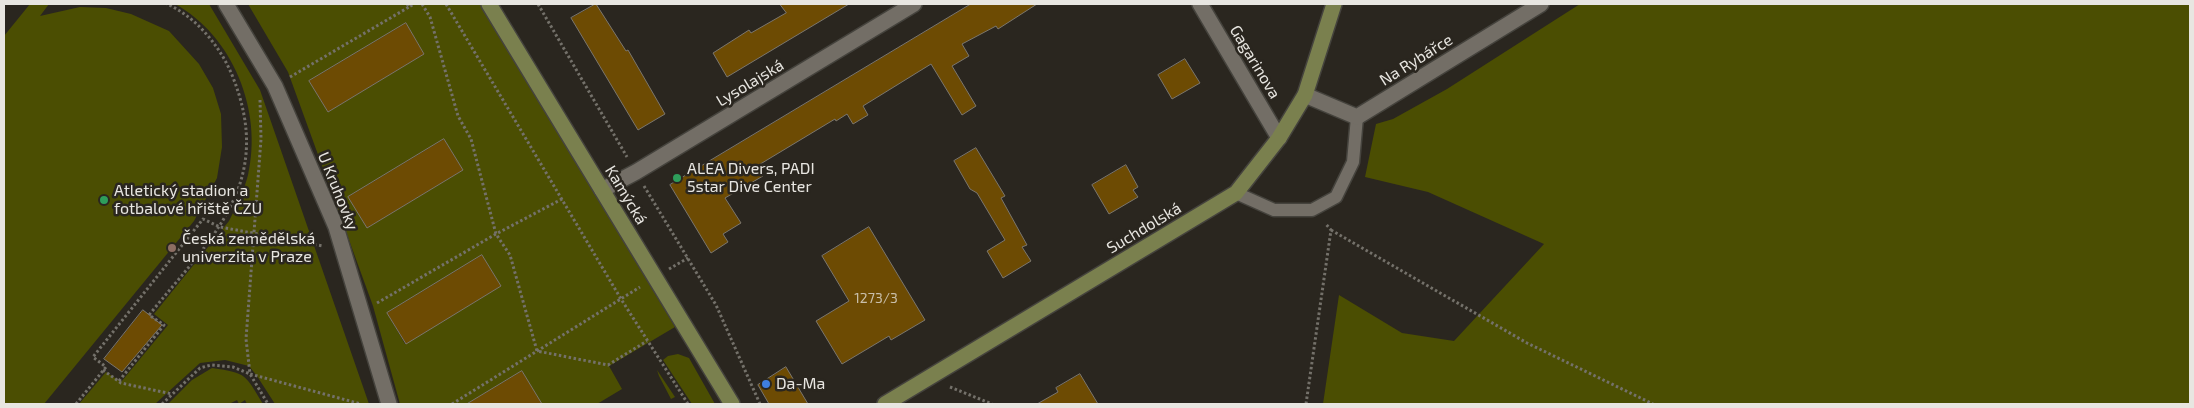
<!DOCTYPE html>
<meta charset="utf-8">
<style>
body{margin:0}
#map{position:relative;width:2194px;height:408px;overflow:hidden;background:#2a261f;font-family:"Exo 2",sans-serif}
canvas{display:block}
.frame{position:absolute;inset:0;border:5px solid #e8e6e1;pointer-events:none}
</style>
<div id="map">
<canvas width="2194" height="408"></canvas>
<div class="frame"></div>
</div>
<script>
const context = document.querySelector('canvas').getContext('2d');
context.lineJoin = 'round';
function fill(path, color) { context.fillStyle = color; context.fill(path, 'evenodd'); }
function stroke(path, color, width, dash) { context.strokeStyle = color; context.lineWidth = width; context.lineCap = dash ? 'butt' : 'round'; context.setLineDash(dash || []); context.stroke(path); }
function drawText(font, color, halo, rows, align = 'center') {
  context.font = font + ' "Exo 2",sans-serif'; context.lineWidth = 5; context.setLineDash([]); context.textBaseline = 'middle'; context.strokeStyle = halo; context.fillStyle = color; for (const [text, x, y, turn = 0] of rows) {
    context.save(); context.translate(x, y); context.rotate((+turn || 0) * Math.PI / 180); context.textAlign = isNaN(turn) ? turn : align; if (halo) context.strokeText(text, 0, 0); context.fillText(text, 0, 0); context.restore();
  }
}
const green = new Path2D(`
 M30,4H49L40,16L80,7L106,8L131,14L169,31L199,64L213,88L221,114L222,147L217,178L194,221L44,404H4V36Z
 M175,4H209L260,90L369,404H275L257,376L249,366L225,360L200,363L155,404H79L106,372L121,382L168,325L154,314L229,221C236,207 244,191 248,175C263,111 233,36 175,4Z
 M248,4H481L675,327L609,366L622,389L597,404H537L540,402L522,371L467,404H400L373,306L288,72ZM406,23L424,54L328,112L309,81ZM444,139L463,170L367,228L348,197ZM482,255L501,286L405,344L387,313Z
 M1580,4H2190V404H1323L1339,295L1402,333L1454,341L1544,244L1428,192L1365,177L1376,124L1393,119L1447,89Z
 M678,354L689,358L715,404H692L663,360L668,356Z
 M212,368C248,373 245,375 263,404H247L245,400L239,404L237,400L229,404H168L192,380Z
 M657,370L675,397L671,399L659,376Z`);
const building = new Path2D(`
 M596,4L626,51L628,50L665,114L638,130L571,18Z
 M780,4H849L727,77L713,53L749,30L751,33L786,13Z
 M971,4H1037L998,29L996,26L962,44L969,56L952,66L976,106L962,115L931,64L863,106L868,115L853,124L847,114L836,121L835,119L757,166L763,176L725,198L741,223L723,234L728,242L711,253L670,185Z
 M406,23L424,54L328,112L309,81Z
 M1185,59L1200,83L1172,99L1158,75Z
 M444,139L463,170L367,228L348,197Z
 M976,148L1005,196L1001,198L1027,245L1022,247L1031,261L1003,278L987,251L1005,240L977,193L970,189L954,161Z
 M1126,165L1138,187L1133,190L1138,197L1109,214L1092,185Z
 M869,227L925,320L891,340L889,336L842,364L816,321L849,301L822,256Z
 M482,255L501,286L406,344L387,313Z
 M143,310L162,325L122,372L104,359Z
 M786,367L808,404H769L758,385Z
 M522,371L542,404H467Z
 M1080,374L1098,404H1037L1058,392L1056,388Z`);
const path = new Path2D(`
 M407,4L409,7L414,4
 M422,4L430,17L458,116L471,139L496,234L510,255L537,351L608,365L647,341
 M446,4L621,299L688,404
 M538,4L627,157
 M290,77L409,7
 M260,100L261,139L246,339L250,374L361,404
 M644,186L716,305L760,404
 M1331,230L1527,343L1653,404
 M669,269L688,258
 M377,303L496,234L562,199
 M103,370L121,383L172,394
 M119,381L164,325L149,315C212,237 276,183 232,75C220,46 196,17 167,4
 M950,387L992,404
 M76,404L106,367L93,357L203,219L220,227L323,246
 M162,404L200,368L211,365L233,367L250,374L268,404
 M452,404L640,287
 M1306,404L1331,230L1325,223`);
const lane = new Path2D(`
 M1236,193L1274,210H1312L1336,197L1353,162L1357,117`);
const street = new Path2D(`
 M226,4L275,86L336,227L389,404
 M1200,4L1279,138
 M1305,95L1357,117L1541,4
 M602,190L636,172L914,4`);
const secondary = new Path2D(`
 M489,4L732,404
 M885,404L1236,193L1279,138L1305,95L1334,4`);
const markers = [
 [677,178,5,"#2e9e5b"],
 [104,200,5,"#2e9e5b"],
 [172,248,5,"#8d6e63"],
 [766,384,5,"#3f7fe0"]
];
const numberNames = [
 ["1273/3",876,298]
];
const streetNames = [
 ["Na Rybářce",1416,60,-32],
 ["Gagarinova",1255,62,59],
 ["Lysolajská",750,83,-31],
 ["U Kruhovky",338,191,68],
 ["Kamýcká",626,195,59],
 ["Suchdolská",1144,228,-31]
];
const poiNames = [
 ["ALEA Divers, PADI",687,169],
 ["5star Dive Center",687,187],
 ["Atletický stadion a",114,191],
 ["fotbalové hřiště ČZU",114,209],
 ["Česká zemědělská",182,239],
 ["univerzita v Praze",182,257],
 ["Da-Ma",776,384]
];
fill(green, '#4b4e02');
fill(building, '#6d4b03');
stroke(building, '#7b766e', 1);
stroke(lane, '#45433d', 15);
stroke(street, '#45433d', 18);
stroke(secondary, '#45433d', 18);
stroke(path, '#74716a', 3, [2.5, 2.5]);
stroke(lane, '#736e66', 12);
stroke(street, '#736e66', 15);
stroke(secondary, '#7a804e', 15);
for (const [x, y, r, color] of markers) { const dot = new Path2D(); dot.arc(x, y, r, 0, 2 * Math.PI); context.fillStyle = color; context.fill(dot); stroke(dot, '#2a261f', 2); }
drawText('14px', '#c9bfaa', null, numberNames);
drawText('16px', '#e8e6e1', '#2a261f', streetNames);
drawText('16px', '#e8e6e1', '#2a261f', poiNames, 'left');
</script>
